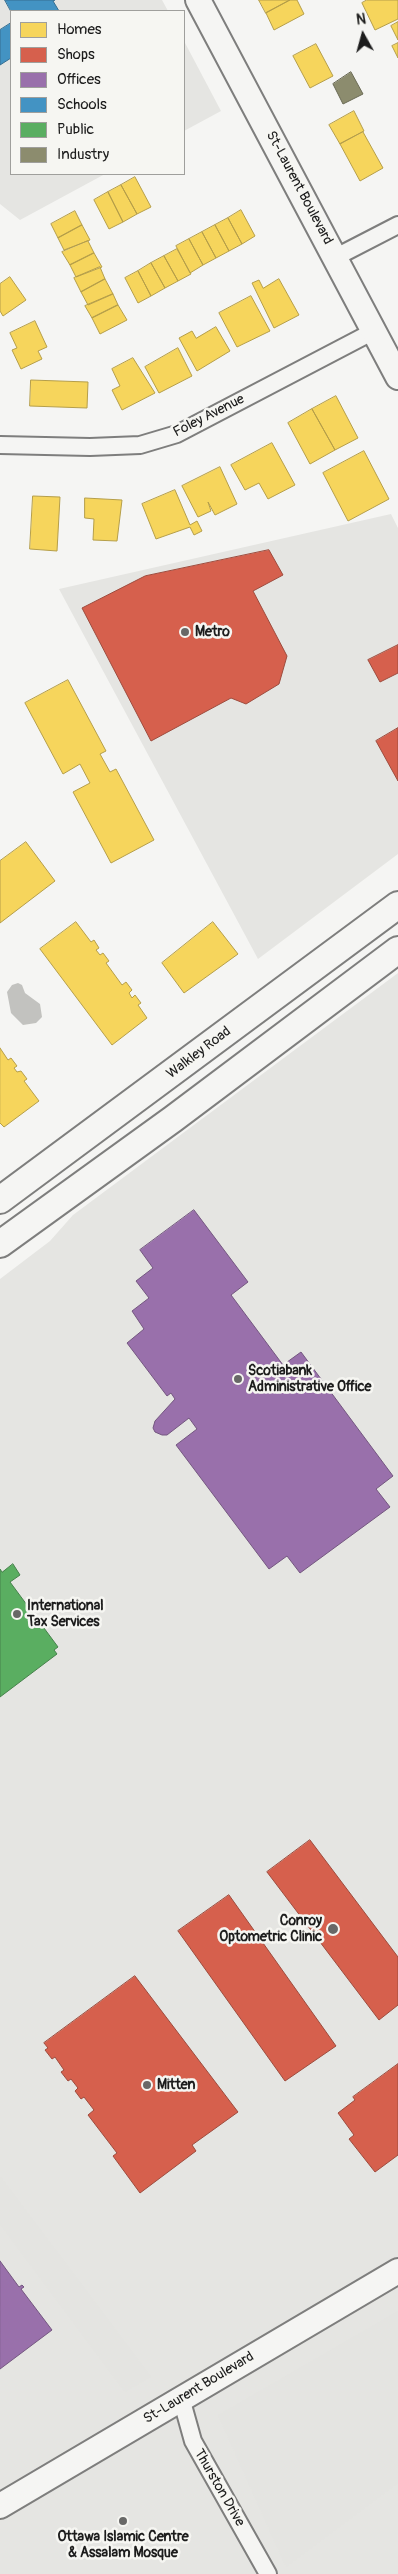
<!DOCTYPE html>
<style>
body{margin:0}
#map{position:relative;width:398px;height:2574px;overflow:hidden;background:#f5f5f3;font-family:Pangolin,sans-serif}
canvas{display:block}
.legend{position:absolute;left:10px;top:10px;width:175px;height:165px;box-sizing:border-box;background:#f6f6f2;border:1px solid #9f9f9c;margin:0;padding:6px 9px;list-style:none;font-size:15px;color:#1c1c1c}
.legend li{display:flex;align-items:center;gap:10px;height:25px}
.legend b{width:25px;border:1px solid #9f9f9c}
.north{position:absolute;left:338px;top:10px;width:50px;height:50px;-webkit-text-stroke:4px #f6f6f2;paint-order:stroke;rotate:353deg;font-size:14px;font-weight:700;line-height:20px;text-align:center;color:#1c1c1c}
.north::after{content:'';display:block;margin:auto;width:18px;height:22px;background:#1c1c1c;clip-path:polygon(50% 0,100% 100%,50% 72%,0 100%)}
</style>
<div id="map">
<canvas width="398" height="2574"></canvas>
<ul class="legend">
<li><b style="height:14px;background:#f6d55c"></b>Homes</li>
<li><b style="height:14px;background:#d6604d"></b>Shops</li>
<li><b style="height:14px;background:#9970ab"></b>Offices</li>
<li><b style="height:14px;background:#4393c3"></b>Schools</li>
<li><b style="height:14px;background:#5aae61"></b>Public</li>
<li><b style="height:14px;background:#8c8c6e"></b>Industry</li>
</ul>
<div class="north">N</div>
</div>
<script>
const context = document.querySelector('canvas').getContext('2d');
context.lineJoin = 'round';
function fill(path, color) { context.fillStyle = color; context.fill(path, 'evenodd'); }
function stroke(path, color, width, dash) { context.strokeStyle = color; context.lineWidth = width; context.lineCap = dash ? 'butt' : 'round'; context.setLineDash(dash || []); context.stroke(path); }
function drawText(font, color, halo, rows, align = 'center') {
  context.font = font + ' Pangolin,sans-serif'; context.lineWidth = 5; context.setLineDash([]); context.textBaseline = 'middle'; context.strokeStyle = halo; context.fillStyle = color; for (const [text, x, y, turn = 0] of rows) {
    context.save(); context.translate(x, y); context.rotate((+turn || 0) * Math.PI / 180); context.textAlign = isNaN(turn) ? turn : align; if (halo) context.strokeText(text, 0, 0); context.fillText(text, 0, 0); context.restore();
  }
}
const built = new Path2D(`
 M0,0H162L168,11H11V174H105L20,220L0,204Z
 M184,41L221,111L184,131Z
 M391,514L398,528V854L258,959L59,589Z
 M398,973V2574H0V1279L50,1241L73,1215Z`);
const green = new Path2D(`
 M0,2176L151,2377L125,2392L0,2224Z
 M398,2311V2483L286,2567L218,2415Z`);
const water = new Path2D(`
 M18,983L22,985L25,993L40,1004L42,1017L36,1023L23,1025L11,1013L7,992L12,985Z`);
const homes = new Path2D(`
 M259,0H290L266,13Z
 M290,0H297L304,14L274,30L266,13Z
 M367,0H398V19L375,30L362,3Z
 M398,22V40L391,26Z
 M398,43V58L392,46Z
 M316,44L333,76L310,88L293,56Z
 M354,111L364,131L340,144L329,125Z
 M363,132L383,168L360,181L340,144Z
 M135,177L151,207L137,214L121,185Z
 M121,185L137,214L123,222L108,192Z
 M108,192L123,222L109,229L94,200Z
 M241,210L255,236L242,244L228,218Z
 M75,211L82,225L58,238L51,224Z
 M228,218L242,244L229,251L215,225Z
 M82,225L90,240L64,250L58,238Z
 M215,225L229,251L216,258L202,232Z
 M202,232L216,258L203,265L189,239Z
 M189,239L203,265L190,273L176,246Z
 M88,241L94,253L70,265L62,252Z
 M177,249L191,274L178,281L164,256Z
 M94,253L102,267L76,277L70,265Z
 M164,256L178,281L165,288L151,263Z
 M151,263L165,288L151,296L138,271Z
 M100,267L105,279L81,292L74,278Z
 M138,271L151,296L138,303L125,278Z
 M10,277L26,300L3,316L0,311V284Z
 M105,279L113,294L88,305L81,292Z
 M279,279L299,315L274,328L252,283L259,280L263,288Z
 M113,294L118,305L92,318L85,306Z
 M251,296L270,331L237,347L219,313Z
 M118,305L127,320L100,334L92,318Z
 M35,321L47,347L38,351L42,359L21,369L12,350L17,348L10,333Z
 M216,327L230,351L197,371L179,338L192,331L196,338Z
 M178,348L192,376L159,393L145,367Z
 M133,358L155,393L122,410L112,390L120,386L112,369Z
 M31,380L88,382L87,408L30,406Z
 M336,396L358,438L335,450L312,409Z
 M312,409L335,450L310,464L288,423Z
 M272,443L295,485L268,499L259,483L245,490L231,465Z
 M364,451L389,499L348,521L323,473Z
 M220,467L237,504L215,515L208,502L211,511L198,517L182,486Z
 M175,490L190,525L197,521L202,531L194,535L190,527L156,539L142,504Z
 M33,496L60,497L57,551L30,549Z
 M85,498L122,500L117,541L93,540L94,519L85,518Z
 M68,680L106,751L100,754L110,772L116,769L154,840L111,863L73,792L90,783L80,764L63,774L25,703Z
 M26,842L55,881L0,923V861Z
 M76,922L91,942L94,940L99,948L96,950L100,955L103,953L109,961L106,963L122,985L126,982L132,990L129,993L132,998L135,995L141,1003L138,1005L147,1018L112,1045L40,949Z
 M213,922L238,954L184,993L162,963Z
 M0,1048L8,1060L11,1058L17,1066L14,1068L17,1072L21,1071L27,1079L24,1081L39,1101L4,1127L0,1123Z`);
const shops = new Path2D(`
 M269,550L283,575L253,591L287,656L279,684L246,704L231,698L151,741L82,608L145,576Z
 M398,645V673L380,682L368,660Z
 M398,728V781L376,741Z
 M310,1840L398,1957V2005L379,2020L267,1872Z
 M229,1895L336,2046L285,2081L178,1931Z
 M135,1976L238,2112L192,2145L196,2151L140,2193L113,2156L117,2153L88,2115L94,2110L84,2097L81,2099L75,2091L78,2088L71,2079L68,2081L61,2072L64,2070L55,2057L52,2059L45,2050L48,2048L44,2043Z
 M398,2064V2155L375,2172L349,2139L354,2135L338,2113L355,2100L353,2097Z`);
const offices = new Path2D(`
 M194,1210L248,1282L231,1295L283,1365L301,1352L393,1476L376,1489L390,1507L300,1573L287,1556L269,1569L176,1445L197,1429L189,1418L167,1435H162L155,1432L153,1428L155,1421L175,1399L171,1393L167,1396L127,1343L144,1329L132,1311L149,1298L136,1281L153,1268L140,1250Z
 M0,2261L19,2287L22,2285L24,2287L21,2289L52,2330L0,2369Z`);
const schools = new Path2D(`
 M5,0H55L53,1L59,11H11Z
 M11,23V58L0,65V30Z`);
const public = new Path2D(`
 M13,1564L20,1575L10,1582L58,1647L54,1650L57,1654L0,1697V1569L2,1572Z`);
const industry = new Path2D(`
 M351,72L363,94L343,104L333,84Z`);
const street = new Path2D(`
 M336,257L398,225
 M0,445L90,447L140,445L177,434L374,331
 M181,2398L193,2441L268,2574`);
const secondary = new Path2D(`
 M198,0L398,377
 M0,2506L398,2271`);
const primary = new Path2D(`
 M0,1200L398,905
 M0,1244L173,1119L398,950`);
const markers = [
 [185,632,5,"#686867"],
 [238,1379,5,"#686867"],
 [17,1614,5,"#686867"],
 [333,1929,6,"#686867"],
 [147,2085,5,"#686867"],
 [123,2521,5,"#686867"]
];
const streetNames = [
 ["St-Laurent Boulevard",299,188,62],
 ["Foley Avenue",209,416,-27],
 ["Walkley Road",199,1053,-37],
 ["St-Laurent Boulevard",199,2388,-31],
 ["Thurston Drive",219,2488,60]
];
const poiNames = [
 ["Metro",195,632],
 ["Scotiabank",248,1371],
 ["Administrative Office",248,1387],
 ["International",27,1606],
 ["Tax Services",27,1622],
 ["Conroy",322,1921,"right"],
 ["Optometric Clinic",322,1937,"right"],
 ["Mitten",157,2085],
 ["Ottawa Islamic Centre",123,2537,"center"],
 ["& Assalam Mosque",123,2553,"center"]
];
fill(built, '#e5e5e2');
fill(green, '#e4e4e1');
fill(water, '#c2c2bf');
fill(homes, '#f6d55c');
stroke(homes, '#b59e49', 1);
fill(shops, '#d6604d');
stroke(shops, '#9e4c3e', 1);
fill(offices, '#9970ab');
stroke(offices, '#745780', 1);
fill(schools, '#4393c3');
stroke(schools, '#376f91', 1);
fill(public, '#5aae61');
stroke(public, '#47824c', 1);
fill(industry, '#8c8c6e');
stroke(industry, '#6a6a55', 1);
stroke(street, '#7e7e7d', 20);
stroke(secondary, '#7e7e7d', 28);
stroke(primary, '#7e7e7d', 30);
stroke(street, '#f5f5f3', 16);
stroke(secondary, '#f5f5f3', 24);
stroke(primary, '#f5f5f3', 26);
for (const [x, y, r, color] of markers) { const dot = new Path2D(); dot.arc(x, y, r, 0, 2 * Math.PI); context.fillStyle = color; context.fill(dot); stroke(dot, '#f6f6f2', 2); }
drawText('14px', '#1c1c1c', '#f6f6f2', streetNames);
drawText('bold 14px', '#1c1c1c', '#f6f6f2', poiNames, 'left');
</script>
